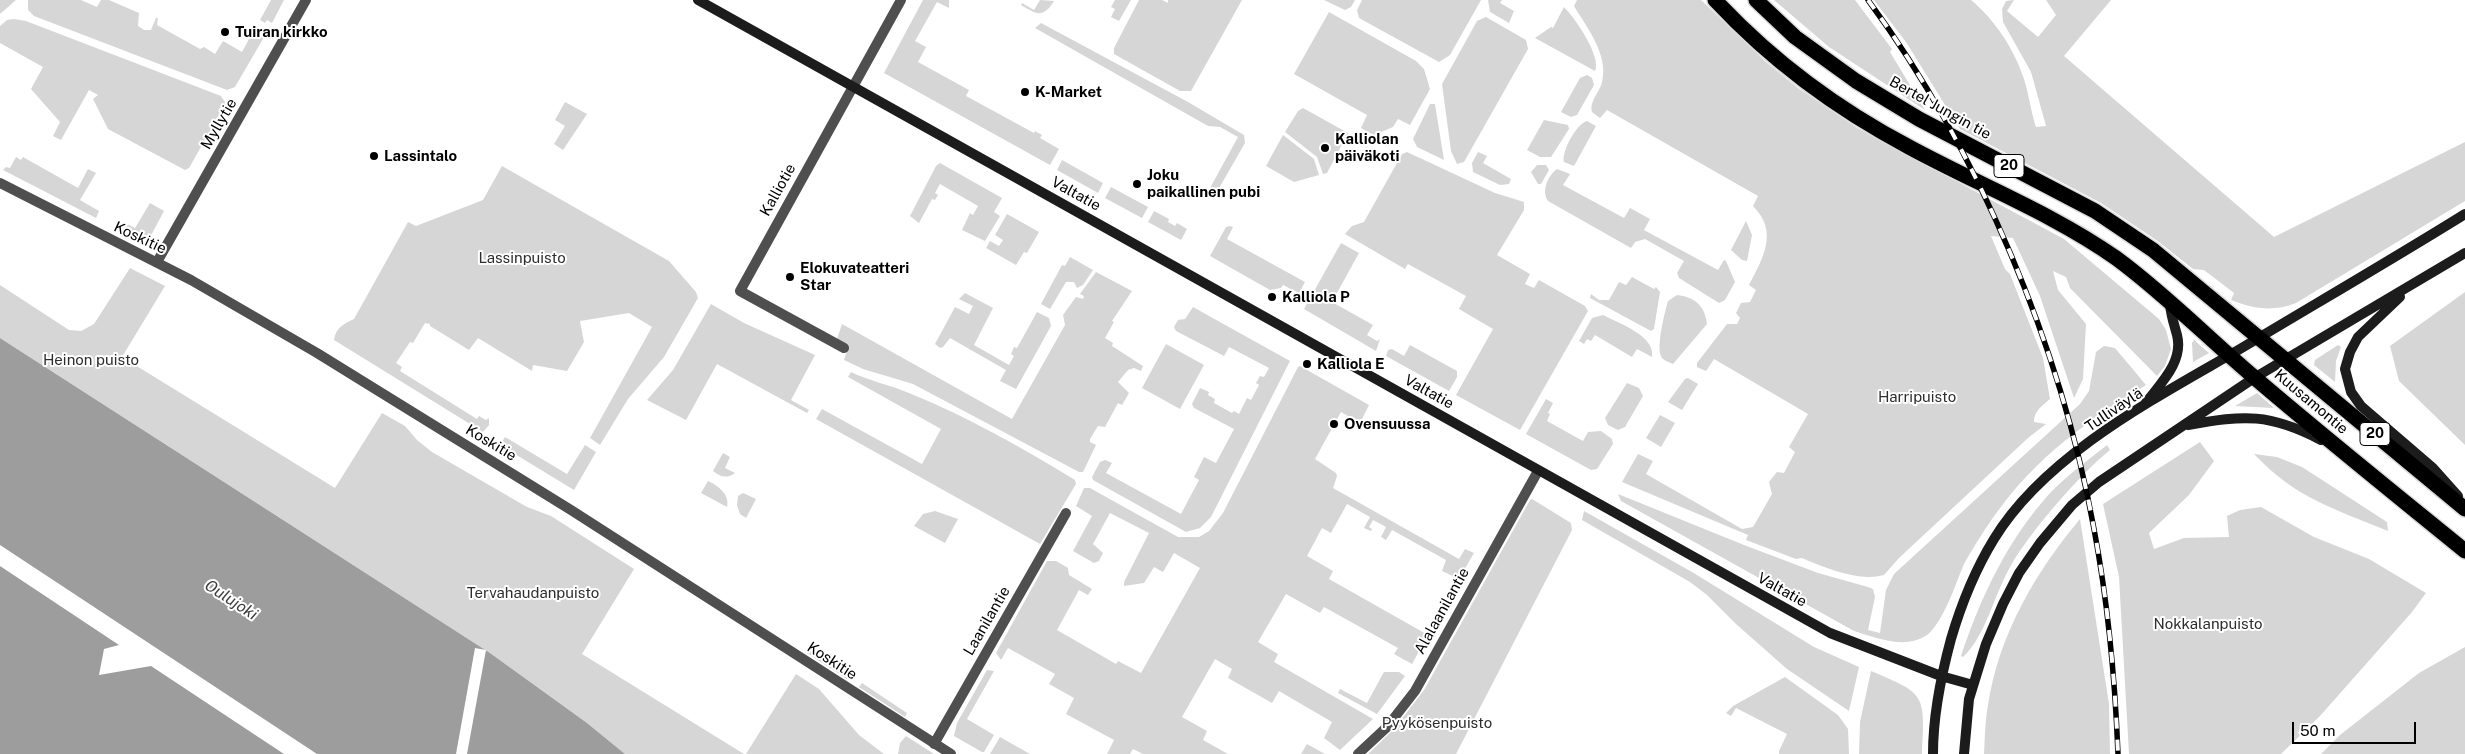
<!DOCTYPE html>
<meta charset="utf-8">
<style>
body{margin:0}
#map{position:relative;width:2465px;height:754px;overflow:hidden;background:#fff;font-family:"Public Sans",sans-serif}
canvas{display:block}
.scale{position:absolute;left:2292px;top:722px;width:124px;height:22px;box-sizing:border-box;border:2px solid #000;border-top:0;padding-left:6px;font-size:15px;line-height:18px;white-space:nowrap;color:#000;-webkit-text-stroke:4px #fff;paint-order:stroke}
</style>
<div id="map">
<canvas width="2465" height="754"></canvas>
<div class="scale">50 m</div>
</div>
<script>
const context = document.querySelector('canvas').getContext('2d');
context.lineJoin = 'round';
function fill(path, color) { context.fillStyle = color; context.fill(path, 'evenodd'); }
function stroke(path, color, width, dash) { context.strokeStyle = color; context.lineWidth = width; context.lineCap = dash ? 'butt' : 'round'; context.setLineDash(dash || []); context.stroke(path); }
function drawText(font, color, halo, rows, align = 'center') {
  context.font = font + ' "Public Sans",sans-serif'; context.lineWidth = 4; context.setLineDash([]); context.textBaseline = 'middle'; context.strokeStyle = halo; context.fillStyle = color; for (const [text, x, y, turn = 0] of rows) {
    context.save(); context.translate(x, y); context.rotate((+turn || 0) * Math.PI / 180); context.textAlign = isNaN(turn) ? turn : align; if (halo) context.strokeText(text, 0, 0); context.fillText(text, 0, 0); context.restore();
  }
}
const green = new Path2D(`
 M0,0H16L0,14Z
 M28,0H81L97,7L101,0H109L139,13L138,26L144,30H151L156,18H158L157,25L200,49L204,47L215,54L223,41L242,52L256,26L267,32L235,87L227,90L34,16L28,10Z
 M271,0H284L272,23L267,20L265,23L260,20Z
 M923,0H949V8L937,2L915,41L926,47L918,62L969,90L966,96L1034,133L1035,131L1042,135L1040,138L1059,149L1050,165L884,73Z
 M1040,0L1054,1C1043,19 1036,14 1021,5L1022,3L1034,10Z
 M1115,0H1131L1119,21L1111,17L1115,9L1111,7Z
 M1139,0H1162L1168,3V0H1242L1191,91H1180L1114,54V48Z
 M1324,0H1355L1351,7L1345,10Z
 M1362,0H1481L1450,55L1439,62L1359,18L1357,10Z
 M1488,0H1502L1500,3L1514,11L1509,23L1490,12Z
 M1577,0H1701L1766,62L1798,88L1857,128L2064,239L2159,319L2166,330L2171,349L2165,366L2157,376L2070,288L2066,277L2053,271L2058,290L2086,324L2083,379L2074,398L2040,296L2013,238L1991,236L2005,269L2010,274L2043,358L2050,399C2043,405 2033,412 2034,422L2046,424L2028,438L1899,558L1884,575C1858,582 1826,568 1802,558L1796,559L1746,540L1748,535L1622,482L1638,454L1653,461L1646,474L1742,529L1753,527L1772,494L1769,482L1777,472L1784,473L1795,452L1789,447L1808,414L1714,359L1706,371L1697,367V363L1727,324H1737L1740,318L1736,313L1741,303L1750,302L1756,290L1749,285C1763,258 1779,232 1753,206L1758,196L1607,110L1600,118L1592,112C1589,101 1600,92 1602,82C1609,55 1587,28 1574,6Z
 M1774,0H1855L1892,49L1890,52L1925,110L1829,47Z
 M1874,0H1971C1995,20 2014,49 2024,79C2029,95 2031,112 2036,127L2046,126L2031,72L2003,22L2002,9L2006,1L2014,0L2007,11L2038,37L2056,15L2046,0H2111L2064,56L2274,237L2465,142V201L2296,303C2273,312 2254,309 2231,300L2234,293L2204,270L2193,269L2159,242L2101,203L1960,129L1906,42Z
 M1564,7C1575,18 1602,57 1595,71L1535,38L1551,27L1553,28Z
 M1329,12L1416,61L1424,69L1430,89L1410,125L1398,119L1393,127L1374,135L1361,128L1367,115L1294,74Z
 M1486,17L1526,40L1528,49L1464,162L1457,164L1451,151L1442,84L1477,21Z
 M14,19L26,21L221,96L225,102L223,108L189,168L185,170L108,129L93,99L98,95L89,90L61,140L53,136L60,122L31,89L43,67L0,43V26L7,20Z
 M1041,23L1188,102L1244,135L1245,143L1218,190L1210,188L1238,137L1220,127L1208,126L1035,28Z
 M1587,75L1592,78L1594,85L1577,115L1571,117L1561,112L1580,78Z
 M565,102L587,114L563,150L554,144L565,126L555,120Z
 M1430,104H1435L1444,160L1417,147L1413,139Z
 M1303,108L1348,133L1327,173L1323,174L1317,157L1285,132L1298,111Z
 M1544,120L1568,125L1569,129L1551,157H1540L1527,150Z
 M1587,121L1596,126L1574,166L1564,162C1561,152 1577,123 1587,121Z
 M1283,135L1314,159L1319,175L1294,182L1266,166Z
 M1407,152L1495,193L1524,202V210L1497,255L1530,274L1525,284L1534,288L1539,280L1585,306L1588,311L1520,430L1456,395L1493,329L1459,309L1466,296L1408,264L1405,269L1345,234L1352,226L1364,222L1402,154Z
 M1478,152L1487,156L1483,163L1511,179L1509,184L1500,185L1473,172L1472,163Z
 M16,157L21,160L23,157L78,188L88,169L96,173L80,200L99,211L96,218L3,170L6,167L10,168Z
 M1062,160L1103,183L1098,193L1057,170Z
 M940,163L1002,198L994,212L1000,216L985,241L962,230L970,213L973,215L978,206L940,184L935,193L938,195L935,200L932,199L919,223L910,216L936,166Z
 M1537,165H1546L1549,170L1541,184H1538L1531,172Z
 M502,166L669,261L696,292L698,298L664,357L628,399L600,445L590,438L652,327L629,313L580,321L584,342L567,371L533,365L532,371L478,338L469,350L430,326V324L425,323L413,343L410,342L396,363L402,367L400,371L477,419L479,416L486,420L489,418V425L483,432L334,340C336,327 344,324 354,319L408,222L416,226L483,200Z
 M1557,169L1570,174L1563,185L1624,218L1630,208L1650,219L1644,230L1718,270L1724,260L1726,261L1735,282L1725,300L1719,303L1679,278L1677,273L1684,261L1645,239L1635,242L1631,248L1548,201C1541,190 1548,176 1557,169Z
 M1111,187L1148,207L1142,218L1105,198Z
 M150,203L164,211L148,241L138,239L119,230L123,222L135,228Z
 M1154,211L1169,219L1168,222L1175,226L1177,223L1187,229L1181,240L1148,222Z
 M1007,214L1039,232L1027,253L1024,252L1016,265L986,248L990,241L999,246L1003,240L995,235Z
 M1746,221L1752,235L1747,261L1742,260L1731,250Z
 M1230,226L1233,227L1227,239L1305,282L1299,293L1283,285L1281,288L1270,290L1210,256L1226,227Z
 M1341,243L1359,253L1332,302L1373,325L1367,335L1377,341L1380,339L1376,351L1304,309Z
 M1070,257L1093,270L1083,285L1077,288L1074,282H1066L1050,309L1041,304L1062,265L1065,266Z
 M130,268L165,286L122,357L335,488L382,413L405,426L417,440L432,452L527,507L551,516L634,569L582,654L744,754H625L587,723L490,653L0,338V285L69,330L81,331L94,324Z
 M1096,272L1132,291L1112,321L1114,322L1105,338L1113,343L1112,346L1143,366L1141,371L1134,368L1128,370L1118,382L1129,393L1122,405L1118,403L1105,427L1098,426L1090,439V442L1096,445L1083,472H1079L913,384L863,369L844,360L848,347L837,339L842,324L1012,419L1065,325L1063,315L1076,297L1083,299L1084,296L1080,294Z
 M1632,277L1654,289L1656,287L1660,292L1654,329L1651,331L1590,298L1591,294L1599,300H1609L1619,282L1626,285Z
 M2465,292V445L2399,381L2390,346Z
 M965,293L993,308L974,345L1009,365L1014,356L1011,354L1014,347L1017,348L1037,312L1049,318L1051,326L1016,389L1000,381L1006,370L950,338L943,347L940,348L935,344L955,307L969,314L973,306L959,299Z
 M1677,295C1694,297 1705,305 1707,324L1673,364C1669,362 1665,361 1662,358C1655,349 1665,312 1668,301Z
 M711,304L744,323L815,355L791,400L809,410L807,413L717,364L686,420L647,400L673,370Z
 M1193,307L1290,361L1211,517L1200,528L1186,532L1093,480L1092,477L1100,462L1105,460L1112,463L1106,473L1181,514L1199,480L1194,477L1204,457L1216,463L1234,429L1194,408L1192,404L1200,388L1209,392L1208,395L1215,399L1214,403L1232,413L1234,411L1239,414L1247,398L1251,400L1259,385L1256,383L1260,376L1264,377L1269,368L1229,347L1224,356L1176,331L1174,327L1178,320L1185,319Z
 M1603,315C1618,323 1656,336 1652,357L1637,349L1632,357L1595,335L1591,341L1587,339L1584,344L1579,341L1592,318Z
 M2194,340L2209,353L2193,362L2192,343Z
 M1166,344L1204,365L1180,409L1142,388Z
 M1410,345L1457,371V377L1449,391L1386,356L1388,350L1392,349L1404,356Z
 M2338,345L2341,347L2336,361L2335,382L2314,365L2315,360Z
 M2104,346L2115,348L2146,385C2076,429 2030,461 1984,531C1977,542 1970,553 1964,564C1956,583 1943,623 1927,635C1905,650 1877,638 1854,631L1621,501L1618,494L1744,545L1818,573L1868,587L1873,589L1875,597L1868,630L1880,633L1886,590L1894,574L2080,404L2089,391L2096,352Z
 M1300,366L1369,405L1360,423L1341,412L1315,459L1336,473L1337,476L1333,488L1459,559L1465,549L1474,553L1460,577L1457,578L1442,571L1446,560L1392,530L1386,540L1381,537L1386,527L1373,520L1369,527L1372,529L1371,531L1364,528L1370,517L1347,504L1331,533L1322,528L1307,556L1333,571L1329,579L1428,635L1412,664L1394,654L1398,648L1324,607L1320,613L1286,594L1258,642L1278,654L1274,662L1373,719L1340,750L1324,738L1332,722L1279,691L1272,703L1228,678L1232,669L1215,659L1182,717L1207,731L1203,740L1228,754H1143L1133,749L1130,754H1107L1114,740L1066,714L1074,698L1049,684L1055,674L1008,648L1001,660L996,653L1047,561H1056L1068,568L1069,575L1092,589L1088,595L1079,590L1057,630L1116,664L1118,661L1141,673L1200,568L1174,553L1163,572L1154,567L1144,583L1124,586V582L1149,533L1110,513L1093,544L1103,553L1099,561L1094,563L1073,551L1092,516L1076,506L1084,488H1090L1178,537H1199L1209,531L1223,513L1298,367Z
 M851,372C870,381 890,385 909,393C966,416 1023,448 1075,480L1076,484L1040,544L816,419L822,409L922,464L941,429L848,377Z
 M1688,378L1698,384L1682,410L1668,402L1685,379Z
 M1627,383L1639,388L1643,396L1625,427L1618,430L1608,425L1605,418Z
 M2257,393L2274,408L2235,406Z
 M1546,399L1553,403L1548,413L1550,414L1547,421L1583,441L1588,432L1601,431L1612,439L1613,444L1597,469L1591,470L1526,434Z
 M1660,415L1675,423L1661,447L1646,438Z
 M505,437L567,474L585,445L596,452L574,490L500,445Z
 M2200,442L2214,461L2189,495L2149,533L2154,549L2184,538L2229,537L2227,516L2240,510L2261,507L2314,537L2369,559L2426,593L2412,612L2320,716L2281,754H2129L2119,577L2103,504Z
 M2107,445L2110,450C2080,474 2027,535 2009,569C1994,596 1985,637 1963,657L1961,656C1981,596 2008,539 2051,492C2068,475 2088,460 2107,445Z
 M723,453L730,457L725,468L735,473C727,479 720,477 713,471Z
 M2254,454L2277,457L2302,467L2387,522L2388,531C2335,509 2295,498 2254,454Z
 M708,481C719,486 730,495 727,507L701,493Z
 M743,493L756,499L746,518L740,514L737,505L738,496Z
 M1532,499L1571,523L1572,530L1456,754H1368L1394,729L1424,690L1530,500Z
 M935,511L958,519L945,543L914,526L923,514Z
 M1584,511L1692,572L1814,647L1859,667L1849,711L1787,669L1736,624L1707,595L1690,582L1582,520Z
 M2080,519L2109,704L2110,754H1984C1985,738 1985,721 1988,705C1999,634 2035,573 2080,519Z
 M2465,647V754H2321L2340,735L2419,673Z
 M810,649L849,675L847,679L807,653Z
 M987,670L994,671L967,719L994,735L984,752H982L954,736L957,723Z
 M1871,671C1926,694 1925,694 1922,754H1859L1860,722Z
 M1384,672H1399L1405,676L1377,714L1338,693L1340,689L1367,703Z
 M796,674L819,689L859,735L884,754H746Z
 M1785,677L1838,715L1848,729L1849,754H1779V751L1787,734L1736,708L1731,716L1726,713L1733,706Z
 M862,683L907,713L905,717L859,687Z
 M906,736L934,754H898L900,743Z
 M1000,737L1030,754H990Z
 M1307,744L1325,754H1301Z`);
const water = new Path2D(`
 M0,338L490,653L587,723L625,754H317L0,545Z
 M0,566L119,645L104,649L99,675L151,666L284,754H0Z`);
const pier = new Path2D(`
 M475,648L486,650L467,754H456Z`);
const street = new Path2D(`
 M0,183L191,280L317,353L571,510L951,754
 M157,262L306,0
 M844,348L740,291L901,0
 M934,744L1066,513
 M1358,754L1387,727L1415,691L1538,471`);
const secondary = new Path2D(`
 M698,0L1830,633L1941,676L1973,685
 M2400,297L2358,337L2350,352L2345,369L2351,392L2361,406L2433,468L2458,496
 M2145,404C2160,384 2184,362 2177,335C2174,324 2171,316 2170,304
 M2188,425C2245,415 2269,413 2321,440
 M1933,754C1933,715 1941,676 1951,639C1961,605 1975,570 1994,539C2046,454 2156,398 2240,349C2315,304 2391,260 2465,214
 M1964,754L1969,699L1986,644L2003,604L2019,573L2040,543L2072,505L2099,482L2254,378L2465,253`);
const highway = new Path2D(`
 M1715,0C1770,59 1837,109 1909,147C1977,184 2052,213 2116,258C2164,293 2209,339 2255,378C2324,437 2395,494 2465,551
 M1756,0L1795,37L1856,81L1919,119L2095,211L2153,250L2465,509`);
const rail = new Path2D(`
 M1868,0C1978,149 2061,347 2094,529C2108,603 2115,678 2118,754`);
const markers = [
 [225,32,5,"#000"],
 [1025,92,5,"#000"],
 [1325,148,5,"#000"],
 [374,156,5,"#000"],
 [1137,184,5,"#000"],
 [790,277,5,"#000"],
 [1272,297,5,"#000"],
 [1307,364,5,"#000"],
 [1334,424,5,"#000"]
];
const shields = [
 [2009,166,30],
 [2375,434,30]
];
const shieldNames = [
 ["20",2009,166],
 ["20",2375,434]
];
const poiNames = [
 ["Tuiran kirkko",235,32],
 ["K-Market",1035,92],
 ["Kalliolan",1335,139],
 ["päiväkoti",1335,156],
 ["Lassintalo",384,156],
 ["Joku",1147,175],
 ["paikallinen pubi",1147,192],
 ["Elokuvateatteri",800,268],
 ["Star",800,285],
 ["Kalliola P",1282,297],
 ["Kalliola E",1317,364],
 ["Ovensuussa",1344,424]
];
const streetNames = [
 ["Bertel Jungin tie",1940,108,29],
 ["Myllytie",219,124,-60],
 ["Kalliotie",778,190,-61],
 ["Valtatie",1076,194,29],
 ["Koskitie",140,238,25],
 ["Valtatie",1429,392,29],
 ["Kuusamontie",2311,402,40],
 ["Tulliväylä",2114,410,-34],
 ["Koskitie",491,443,31],
 ["Valtatie",1782,590,29],
 ["Alalaanilantie",1442,611,-61],
 ["Laanilantie",987,621,-60],
 ["Koskitie",832,661,33]
];
const parkNames = [
 ["Lassinpuisto",522,258],
 ["Heinon puisto",91,360],
 ["Harripuisto",1917,397],
 ["Tervahaudanpuisto",533,593],
 ["Nokkalanpuisto",2208,624],
 ["Pyykösenpuisto",1437,723]
];
const waterNames = [
 ["Oulujoki",231,600,33]
];
fill(green, '#d6d6d6');
fill(water, '#9d9d9d');
fill(pier, '#fff');
stroke(highway, '#dbdbdb', 18);
stroke(street, '#4f4f4f', 10);
stroke(secondary, '#1c1c1c', 10);
stroke(highway, '#000', 15);
stroke(rail, '#000', 5.5);
stroke(rail, '#fff', 4, [11]);
for (const [x, y, r, color] of markers) { const dot = new Path2D(); dot.arc(x, y, r, 0, 2 * Math.PI); context.fillStyle = color; context.fill(dot); stroke(dot, '#fff', 2); }
for (const [x, y, w] of shields) { const box = new Path2D(); box.roundRect(x - w / 2, y - 11.5, w, 23, 4); context.fillStyle = '#fff'; context.fill(box); stroke(box, '#000', 1); }
drawText('bold 14px', '#000', null, shieldNames);
drawText('bold 15px', '#000', '#fff', poiNames, 'left');
drawText('15px', '#000', '#fff', streetNames);
drawText('15px', '#2d2d2d', '#fff', parkNames);
drawText('italic 16px', '#3e3e3e', '#fff', waterNames);
</script>
